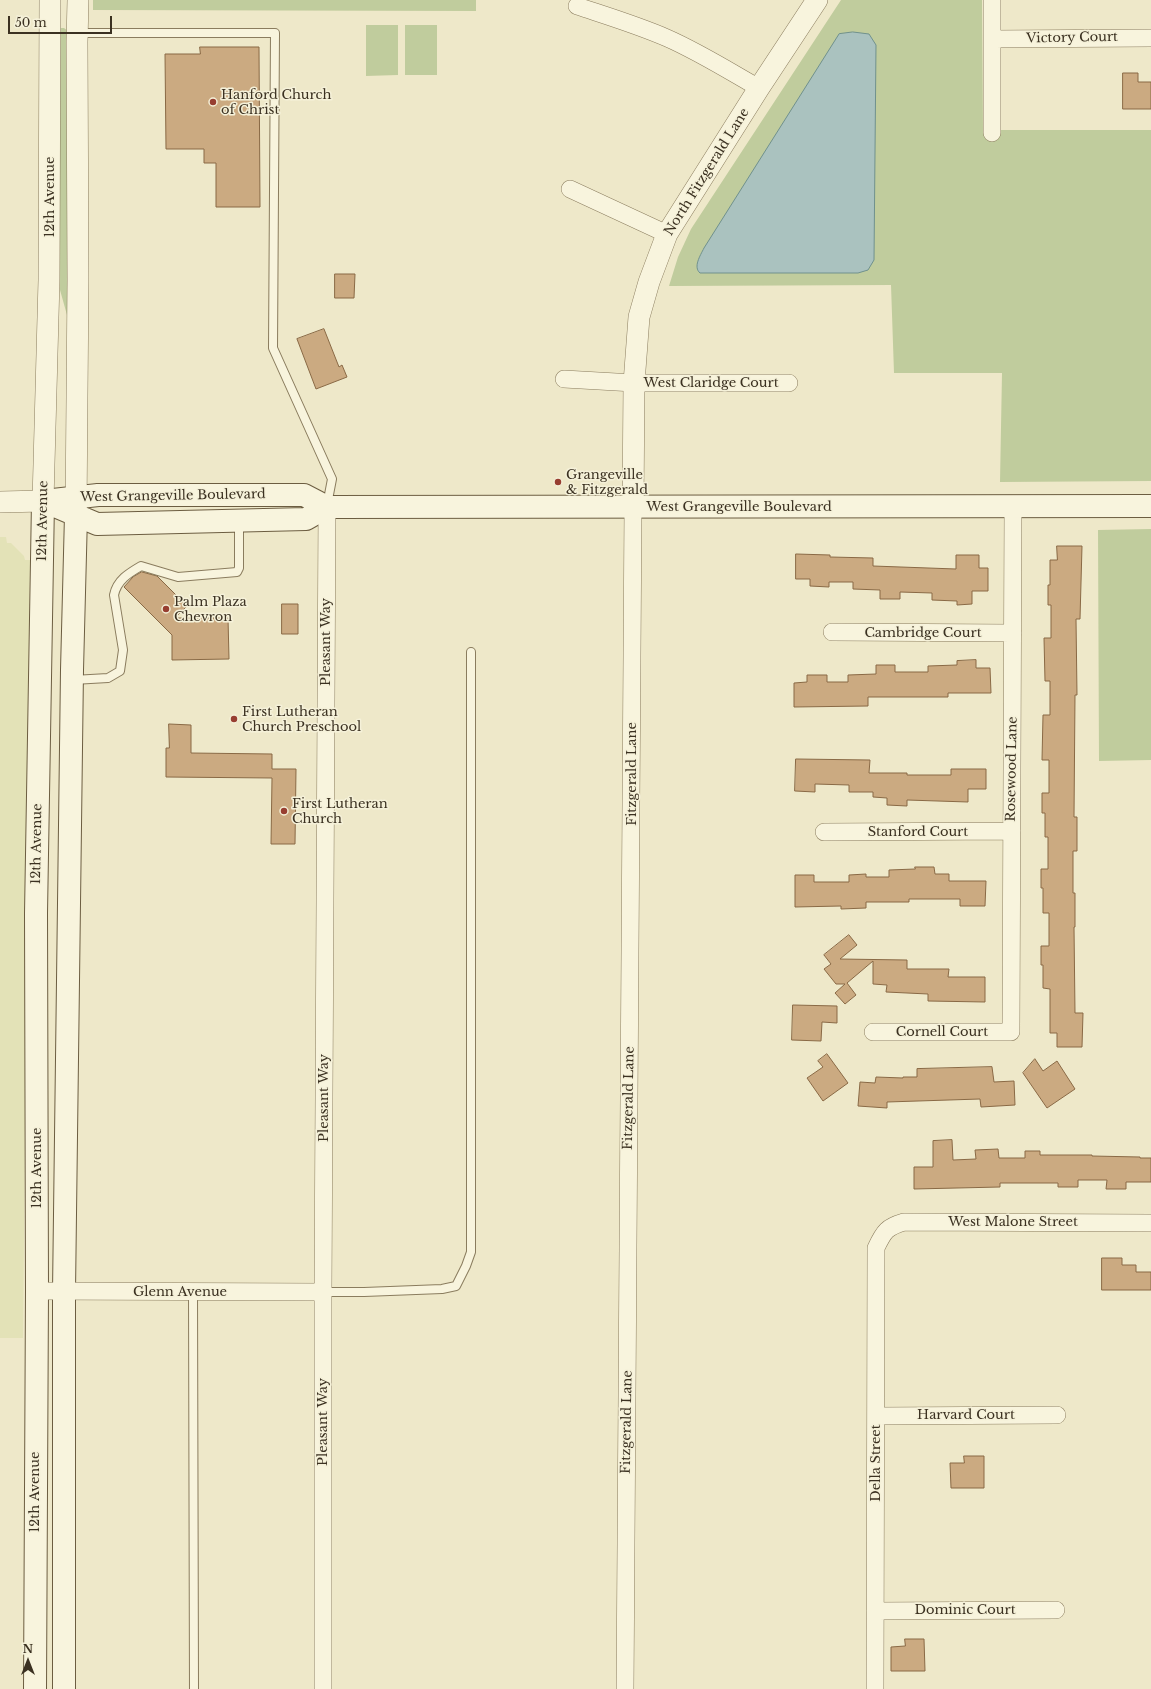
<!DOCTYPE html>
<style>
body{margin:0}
#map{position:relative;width:1151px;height:1689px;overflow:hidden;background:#eee8c9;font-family:"Libre Baskerville",serif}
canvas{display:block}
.north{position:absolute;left:8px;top:1641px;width:40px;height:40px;-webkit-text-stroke:3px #f5f1d9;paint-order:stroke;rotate:0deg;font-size:11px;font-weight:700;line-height:16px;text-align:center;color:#3b3121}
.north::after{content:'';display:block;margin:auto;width:14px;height:18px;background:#3b3121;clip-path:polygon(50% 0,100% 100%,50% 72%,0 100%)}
.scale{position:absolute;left:8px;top:16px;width:104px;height:18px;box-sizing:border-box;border:2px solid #3b3121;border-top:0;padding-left:5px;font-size:12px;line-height:14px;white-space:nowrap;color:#3b3121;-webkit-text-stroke:3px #f5f1d9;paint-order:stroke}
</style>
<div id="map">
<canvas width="1151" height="1689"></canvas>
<div class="north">N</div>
<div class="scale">50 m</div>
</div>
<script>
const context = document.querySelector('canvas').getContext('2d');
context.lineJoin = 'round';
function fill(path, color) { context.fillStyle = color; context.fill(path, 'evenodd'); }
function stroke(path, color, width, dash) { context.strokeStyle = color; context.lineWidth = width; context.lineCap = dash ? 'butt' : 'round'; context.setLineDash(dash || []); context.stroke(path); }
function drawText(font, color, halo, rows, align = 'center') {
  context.font = font + ' "Libre Baskerville",serif'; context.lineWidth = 3; context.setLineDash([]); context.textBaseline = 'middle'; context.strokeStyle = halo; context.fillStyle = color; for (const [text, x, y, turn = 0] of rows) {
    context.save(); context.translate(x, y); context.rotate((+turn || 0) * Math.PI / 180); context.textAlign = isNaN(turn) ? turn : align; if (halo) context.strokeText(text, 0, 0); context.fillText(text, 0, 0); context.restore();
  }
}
const farmland = new Path2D(`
 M0,537H6L7,543H11L24,556L25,560H30L23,1338H0Z`);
const green = new Path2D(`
 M93,0H476V11L93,10Z
 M841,0H982L983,130H1151V481L1000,482L1002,373H894L891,285L669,286L678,257L691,229Z
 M366,25H398V75L366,76Z
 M405,25H437V75H405Z
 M59,28H64L68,31L70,313L67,315L60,290Z
 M1151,529V760L1099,761L1098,530Z`);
const water = new Path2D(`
 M853,32L869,34L876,45L874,260L868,270L858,273H700C693,267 700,256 704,248L839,34Z`);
const building = new Path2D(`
 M200,47H259L260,207H216V163H204V149H166L165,54H200Z
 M1123,73H1138V82H1151V109H1123Z
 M335,274H355L354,298H335Z
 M324,329L339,367L342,365L347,377L316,389L297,339Z
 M1057,546H1082L1080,619H1076L1077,695H1075L1074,817H1077V851H1073V893H1075V927H1074L1075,1013H1083L1082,1047H1057V1033H1050V989L1043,988V965H1041V946H1049V913H1043V888H1041V869H1048V837H1045V813H1042V793H1049V760H1042L1043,715H1050V681H1045L1044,638H1051V605H1048V585H1050V560H1057Z
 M796,554L830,555V557L873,558V566L956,569V555H979V568H988V591H972V604L957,605V601L932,600V593L900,592V599H880V590L853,589V582H829V587L810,586V579H796Z
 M142,572L157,576L187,606L175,618H228L229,659L172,660V635L124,587L133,577Z
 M282,604H298V634H282Z
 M976,660V668H990L991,693H948V697H868V706L794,707V683L807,682V675H827V682H848V675L876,674V665H895V672H928V666L957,665V661Z
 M169,724L191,725V753L272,754V769H296L295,844H271L272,778L166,777V748H169Z
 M796,759L870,760L869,773H907V775H951V769H986V789H968V802L907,800V806L887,805V798L873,797V792H849V785L815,784V792L795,791Z
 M915,867H934L935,874H949V881H986L985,906H960V899H909V902H866V908L841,909V906L795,907V875H814V882H849V875L866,874V877H889V870L915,869Z
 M849,935L857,945L840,959L907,960V969H949L948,977H985V1002L928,1001V994L886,992L887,985L873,984V961L847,983L856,995L845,1004L835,993L845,984H836L824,969L831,964L824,955Z
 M793,1005L837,1006V1023L822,1022L821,1041L792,1040Z
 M827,1054L848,1083L823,1101L807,1078L823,1067L818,1061Z
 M1035,1059L1043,1071L1057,1061L1075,1089L1047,1108L1023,1073Z
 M992,1067L994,1082L1014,1081L1015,1105L981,1107L980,1099L887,1102V1108L858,1106L860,1082L875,1083L876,1077L903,1078V1077H917V1069Z
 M952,1140L953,1160L976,1159L975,1150L998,1149L999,1158H1025V1151H1040V1155H1092V1156L1140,1157V1158H1151V1182H1126V1189H1106L1107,1180H1078V1187H1058V1183H1000V1187L914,1189V1167H933V1141Z
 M1102,1258H1122V1265H1136V1272H1151V1290H1102Z
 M964,1456H984V1488H951L950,1463H964Z
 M905,1639H924L925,1671H891V1647L905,1646Z`);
const service = new Path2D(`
 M77,33H275L273,348L332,479L327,505
 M73,680L108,678L120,671L123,650L114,595C117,580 129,573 141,566L178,577L237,572L239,568V521
 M193,1292L194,1689
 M323,1292H364L442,1289L456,1286L466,1266L471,1252V652`);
const minor = new Path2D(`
 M992,0V133
 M577,6C607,16 637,25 667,38C699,52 729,71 759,88
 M992,39L1151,38
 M570,189L667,234
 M564,379L634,383H789
 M832,632L1013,633
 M824,832L1012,831
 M873,1032H1011L1013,506
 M37,1291L323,1292
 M876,1416L1057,1415
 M875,1611L1056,1610
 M323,1689V1292L327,507
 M625,1689L633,508
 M875,1689L876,1248C884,1231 887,1227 904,1222L1151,1223`);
const tertiary = new Path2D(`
 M0,502L43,501L49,280L50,0
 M633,508L634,383L639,317L649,282L667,234L759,88L817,0
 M76,514L78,280L77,42L78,0`);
const secondary = new Path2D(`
 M43,501L97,524L306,519L327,507L1151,506
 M44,501L98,495H304L327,507
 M35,1689L37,1291L36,913L43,501
 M64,1689V1291L72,670L76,515`);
const markers = [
 [213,102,4,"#973e30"],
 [558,482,4,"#973e30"],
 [166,609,4,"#973e30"],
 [234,719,4,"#973e30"],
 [284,811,4,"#973e30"]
];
const streetNames = [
 ["Victory Court",1072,38,-1],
 ["North Fitzgerald Lane",707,172,-58],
 ["12th Avenue",50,197,-90],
 ["West Claridge Court",711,383],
 ["West Grangeville Boulevard",173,496,-1],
 ["West Grangeville Boulevard",739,507],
 ["12th Avenue",43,521,-89],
 ["Cambridge Court",923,633],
 ["Pleasant Way",326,642,-90],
 ["Rosewood Lane",1012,769,-89],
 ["Fitzgerald Lane",632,774,-90],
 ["Stanford Court",918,832],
 ["12th Avenue",37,844,-89],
 ["Cornell Court",942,1032],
 ["Pleasant Way",324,1098,-90],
 ["Fitzgerald Lane",629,1098,-89],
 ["12th Avenue",37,1168,-90],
 ["West Malone Street",1013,1222],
 ["Glenn Avenue",180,1292],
 ["Harvard Court",966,1415],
 ["Pleasant Way",323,1422,-90],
 ["Fitzgerald Lane",627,1422,-89],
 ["Della Street",876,1463,-90],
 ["12th Avenue",35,1492,-90],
 ["Dominic Court",965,1610]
];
const poiNames = [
 ["Hanford Church",221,95],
 ["of Christ",221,110],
 ["Grangeville",566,475],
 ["& Fitzgerald",566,490],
 ["Palm Plaza",174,602],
 ["Chevron",174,617],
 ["First Lutheran",242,712],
 ["Church Preschool",242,727],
 ["First Lutheran",292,804],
 ["Church",292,819]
];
fill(farmland, '#e3e2b7');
fill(green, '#c0cc9d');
fill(water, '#aac2bf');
stroke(water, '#70918d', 1);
fill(building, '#cbaa81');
stroke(building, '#896945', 1);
stroke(service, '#8a7c5e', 10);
stroke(minor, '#8a7c5e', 18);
stroke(tertiary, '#8a7c5e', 22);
stroke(secondary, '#6c5d41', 24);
stroke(service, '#f8f4dd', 8);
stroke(minor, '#f8f4dd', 17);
stroke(tertiary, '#f8f4dd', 21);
stroke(secondary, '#f8f4dd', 22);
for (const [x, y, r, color] of markers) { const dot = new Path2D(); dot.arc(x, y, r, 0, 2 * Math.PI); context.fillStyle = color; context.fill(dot); stroke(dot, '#f5f1d9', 1.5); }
drawText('13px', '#3b3121', '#f5f1d9', streetNames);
drawText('13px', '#3b3121', '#f5f1d9', poiNames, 'left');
</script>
